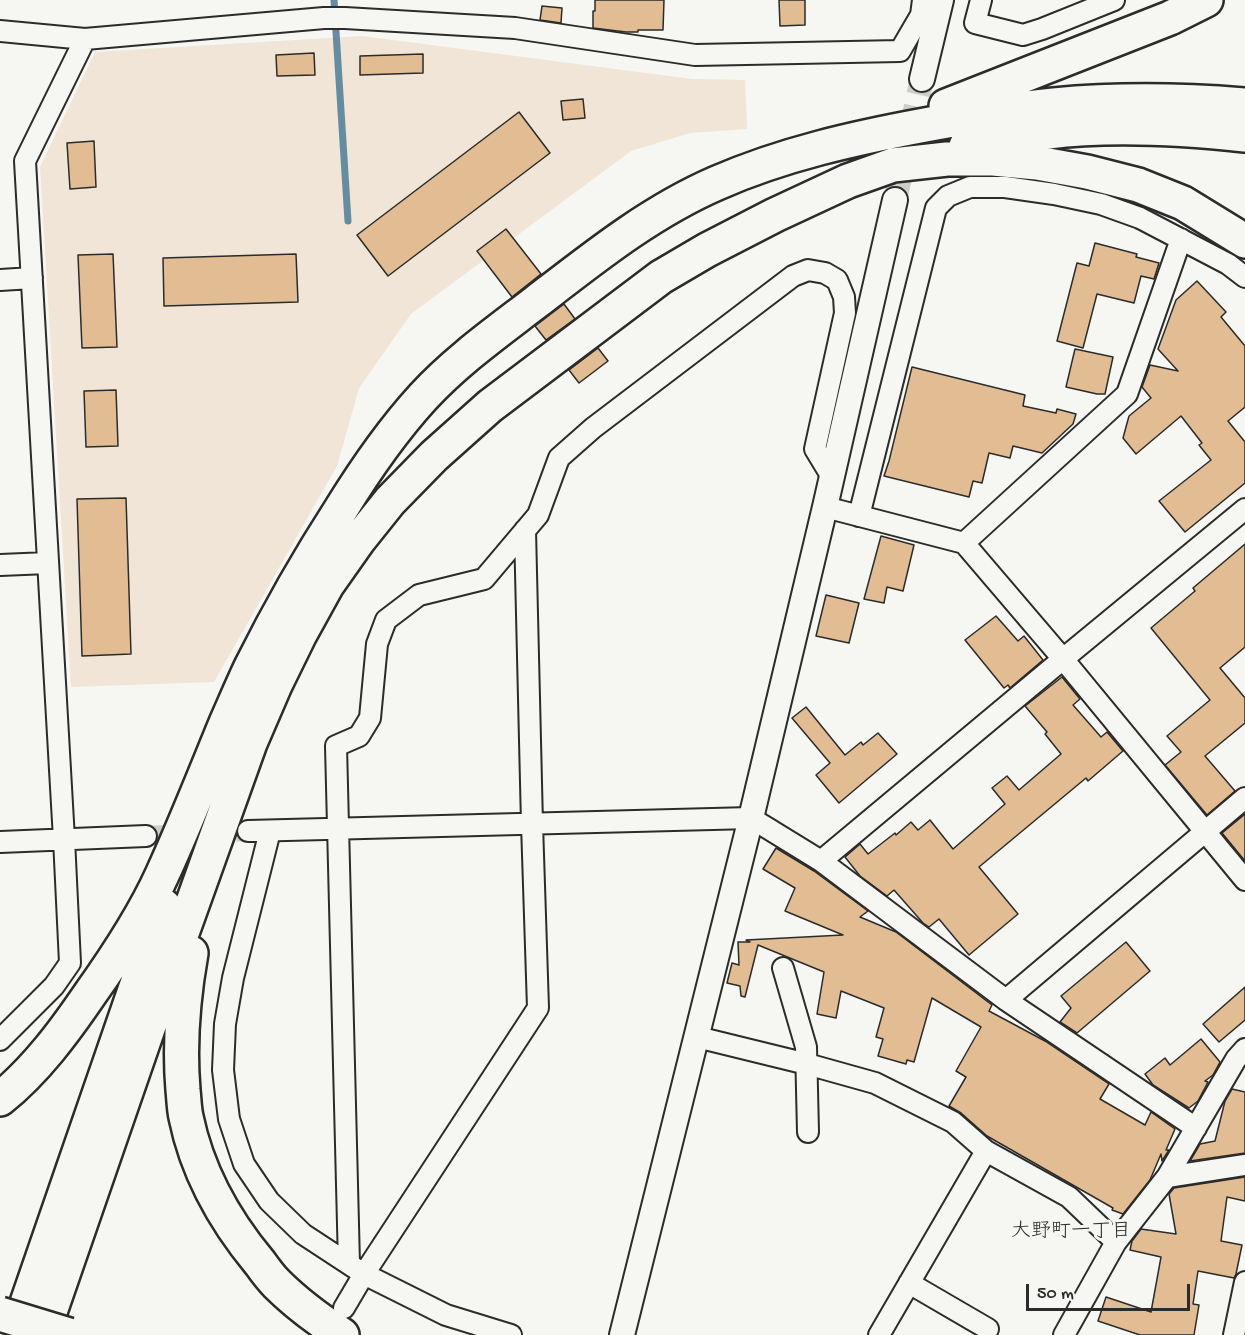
<!DOCTYPE html>
<meta charset="utf-8">
<style>
body{margin:0}
#map{position:relative;width:1245px;height:1335px;overflow:hidden;background:#f6f6f2;font-family:"Gochi Hand",sans-serif}
canvas{display:block}
.scale{position:absolute;left:1026px;top:1284px;width:164px;height:27px;box-sizing:border-box;border:3px solid #2b2b2b;border-top:0;padding-left:8px;font-size:18px;line-height:21px;white-space:nowrap;color:#2b2b2b;-webkit-text-stroke:4px #f6f6f2;paint-order:stroke}
</style>
<div id="map">
<canvas width="1245" height="1335"></canvas>
<div class="scale">50 m</div>
</div>
<script>
const context = document.querySelector('canvas').getContext('2d');
context.lineJoin = 'round';
function fill(path, color) { context.fillStyle = color; context.fill(path, 'evenodd'); }
function stroke(path, color, width, dash) { context.strokeStyle = color; context.lineWidth = width; context.lineCap = dash ? 'butt' : 'round'; context.setLineDash(dash || []); context.stroke(path); }
function drawText(font, color, halo, rows, align = 'center') {
  context.font = font + ' "Gochi Hand","Klee One",sans-serif'; context.lineWidth = 6; context.setLineDash([]); context.textBaseline = 'middle'; context.strokeStyle = halo; context.fillStyle = color; for (const [text, x, y, turn = 0] of rows) {
    context.save(); context.translate(x, y); context.rotate((+turn || 0) * Math.PI / 180); context.textAlign = isNaN(turn) ? turn : align; if (halo) context.strokeText(text, 0, 0); context.fillText(text, 0, 0); context.restore();
  }
}
const built = new Path2D(`
 M362,36L692,79L745,80L747,129L690,133L631,151L411,314L359,388L337,466L214,682L71,687L40,167L95,52Z`);
const stream = new Path2D(`
 M334,0L348,221`);
const building = new Path2D(`
 M595,0H664L663,30H638V32H626L593,28V11H595Z
 M779,0H805V25L780,26Z
 M542,6L562,8L561,23L540,20Z
 M314,53L315,75L277,76L276,55Z
 M423,54V73L360,75V56Z
 M583,99L585,118L563,120L561,101Z
 M519,112L550,153L388,276L357,235Z
 M94,141L96,187L70,189L67,143Z
 M506,229L541,274L512,297L477,251Z
 M1095,243L1137,254L1136,257L1159,263L1154,279L1141,276L1134,303L1097,294L1083,348L1057,341L1077,263L1089,266Z
 M113,254L117,347L82,348L78,255Z
 M296,254L298,302L164,306L163,258Z
 M1197,281L1226,312L1221,317L1245,346V407L1228,421L1245,442V483L1185,532L1159,501L1211,460L1199,445L1202,443L1181,416L1136,454L1123,438L1129,416L1151,398L1142,387L1150,365L1178,371L1158,349L1176,300Z
 M564,304L575,319L546,340L535,326Z
 M598,348L608,361L579,383L569,370Z
 M1075,349L1113,357L1105,394H1097L1066,387Z
 M912,367L1025,395L1023,406L1056,413L1057,409L1076,414L1073,424L1042,453L1013,446L1010,458L989,453L982,483L973,481L969,497L884,476L889,461Z
 M116,390L118,446L86,447L84,391Z
 M126,498L131,654L82,656L77,499Z
 M881,536L914,545L903,591L887,587L884,603L864,599Z
 M1245,544V647L1220,668L1245,698V723L1205,756L1235,791L1207,815L1165,765L1181,752L1167,736L1210,700L1151,628L1195,591L1193,588Z
 M826,595L859,603L849,643L816,636Z
 M996,616L1018,641L1024,636L1043,660L1010,688L1008,685L1004,688L965,640Z
 M1062,677L1080,699L1073,705L1101,737L1107,732L1123,751L1088,781L1086,778L979,867L1018,914L969,955L939,919L929,927L923,923L894,890L887,896L860,876L845,857L860,844L868,854L895,833L896,835L911,822L918,830L930,820L953,849L1005,804L992,788L1007,776L1019,790L1061,754L1045,734L1047,732L1025,706Z
 M806,707L845,755L861,742L863,745L878,733L897,754L839,803L816,775L830,763L792,718Z
 M1245,814V861L1222,833Z
 M776,848L814,871L868,911L860,917L896,932L992,1005L989,1011L1045,1041L1109,1084L1100,1099L1145,1125L1151,1112L1175,1129L1166,1150H1169L1162,1161L1161,1154L1150,1180L1123,1214L1112,1210L1113,1208L987,1136L961,1113L949,1106L966,1077L956,1071L981,1027L932,998L914,1062L907,1060L906,1064L878,1056L883,1039L876,1037L884,1008L841,991L836,1018L817,1014L824,972L758,945L745,997L741,996L740,986L727,983L732,963L739,965L738,942H750L746,940L843,935L785,911L795,888L763,869Z
 M1126,942L1150,971L1077,1033L1060,1022L1071,1008L1061,996Z
 M1245,987V1020L1219,1042L1203,1024Z
 M1201,1039L1220,1062L1213,1075L1205,1081L1208,1082L1198,1101L1189,1108L1153,1085L1145,1074L1165,1058L1170,1065Z
 M1232,1089L1245,1092V1153L1190,1161L1200,1144L1215,1141L1225,1101Z
 M1245,1177V1201L1227,1197L1221,1241L1242,1245L1236,1274L1234,1278L1198,1271L1193,1304L1199,1305L1194,1335H1140L1098,1321L1106,1297L1151,1312L1161,1257L1130,1250L1132,1241L1141,1229L1176,1234L1169,1194L1174,1188Z`);
const minorTunnel = new Path2D(`
 M146,836L248,831`);
const tertiaryTunnel = new Path2D(`
 M895,200L922,79`);
const minor = new Path2D(`
 M981,0L975,23L1023,35L1042,29L1114,0
 M0,31L85,39
 M0,280L32,278
 M825,507L964,543L1063,659L1245,880
 M859,516L936,208L948,196L970,187H1005L1054,194L1101,204L1140,218L1228,264L1245,277
 M964,543L1127,394L1181,239
 M0,565L48,563
 M248,831L751,818L821,861
 M270,831L233,978L225,1024L223,1070L229,1119L244,1164L269,1201L303,1234L364,1274L446,1315L511,1335
 M0,842L146,836
 M783,968L806,1047L808,1132
 M1006,1000L1245,798
 M697,1037L807,1064L875,1083L953,1122L986,1151L1069,1197L1116,1242
 M0,1040L54,986L70,963L64,839L25,161L85,39L324,18H345L515,28L695,55L900,51L921,15L923,0
 M1196,1128L1006,1000L821,861L1063,659L1245,509
 M1167,1177L1245,1165
 M349,1264L336,746L359,736L370,718L377,644L386,620L419,595L484,579L538,515L559,458L593,428L793,276L808,270L825,273L837,280L844,297L845,313L815,449L832,477
 M909,1283L988,1329
 M344,1308L364,1274L538,1008L532,824L525,530
 M879,1335L986,1151
 M1064,1335L1116,1242L1167,1177L1236,1059L1245,1049
 M1234,1335L1245,1282`);
const tertiary = new Path2D(`
 M922,79L941,0
 M622,1335L751,818L825,507L895,200`);
const motorway = new Path2D(`
 M946,106L1170,18L1206,0
 M966,146C993,140 1020,135 1048,132C1113,124 1180,128 1245,135
 M191,953C183,998 179,1043 183,1090C184,1099 184,1108 186,1117C197,1171 225,1221 260,1263C265,1270 271,1278 277,1284C297,1304 319,1320 342,1335
 M0,1099C36,1070 64,1032 90,994C117,956 143,917 162,875C185,825 205,774 226,723C234,705 242,686 251,667C278,613 308,560 341,509C365,470 392,431 423,397C456,361 497,332 536,302C593,258 650,212 717,183C783,154 855,138 925,125C968,117 1011,109 1054,105C1117,99 1182,100 1245,105
 M16,1335L164,906
 M42,1335L154,1011L250,743L275,685L300,634L327,585L358,541L390,501L434,456L490,406L661,277L707,250L775,215L848,181L893,165L947,159H993L1037,163L1087,172L1138,185L1183,203L1245,241`);
const motorwayBridge = new Path2D(`
 M0,1314L69,1335`);
const neighbourhoodNames = [
 ["大野町一丁目",1071,1233]
];
fill(built, '#f0e5d6');
stroke(stream, '#658ca0', 7);
fill(building, '#e2bd93');
stroke(building, '#2b2b2b', 1.5);
stroke(minorTunnel, '#cdcdca', 20, [20, 10]);
stroke(tertiaryTunnel, '#cdcdca', 24, [24, 12]);
stroke(minor, '#2b2b2b', 24);
stroke(tertiary, '#2b2b2b', 28);
stroke(motorway, '#2b2b2b', 38);
stroke(minor, '#f6f6f2', 20);
stroke(tertiary, '#f6f6f2', 24);
stroke(motorway, '#f6f6f2', 33);
stroke(motorwayBridge, '#2b2b2b', 38, []);
stroke(motorwayBridge, '#f6f6f2', 33);
drawText('20px', '#2b2b2b', '#f6f6f2', neighbourhoodNames);
</script>
